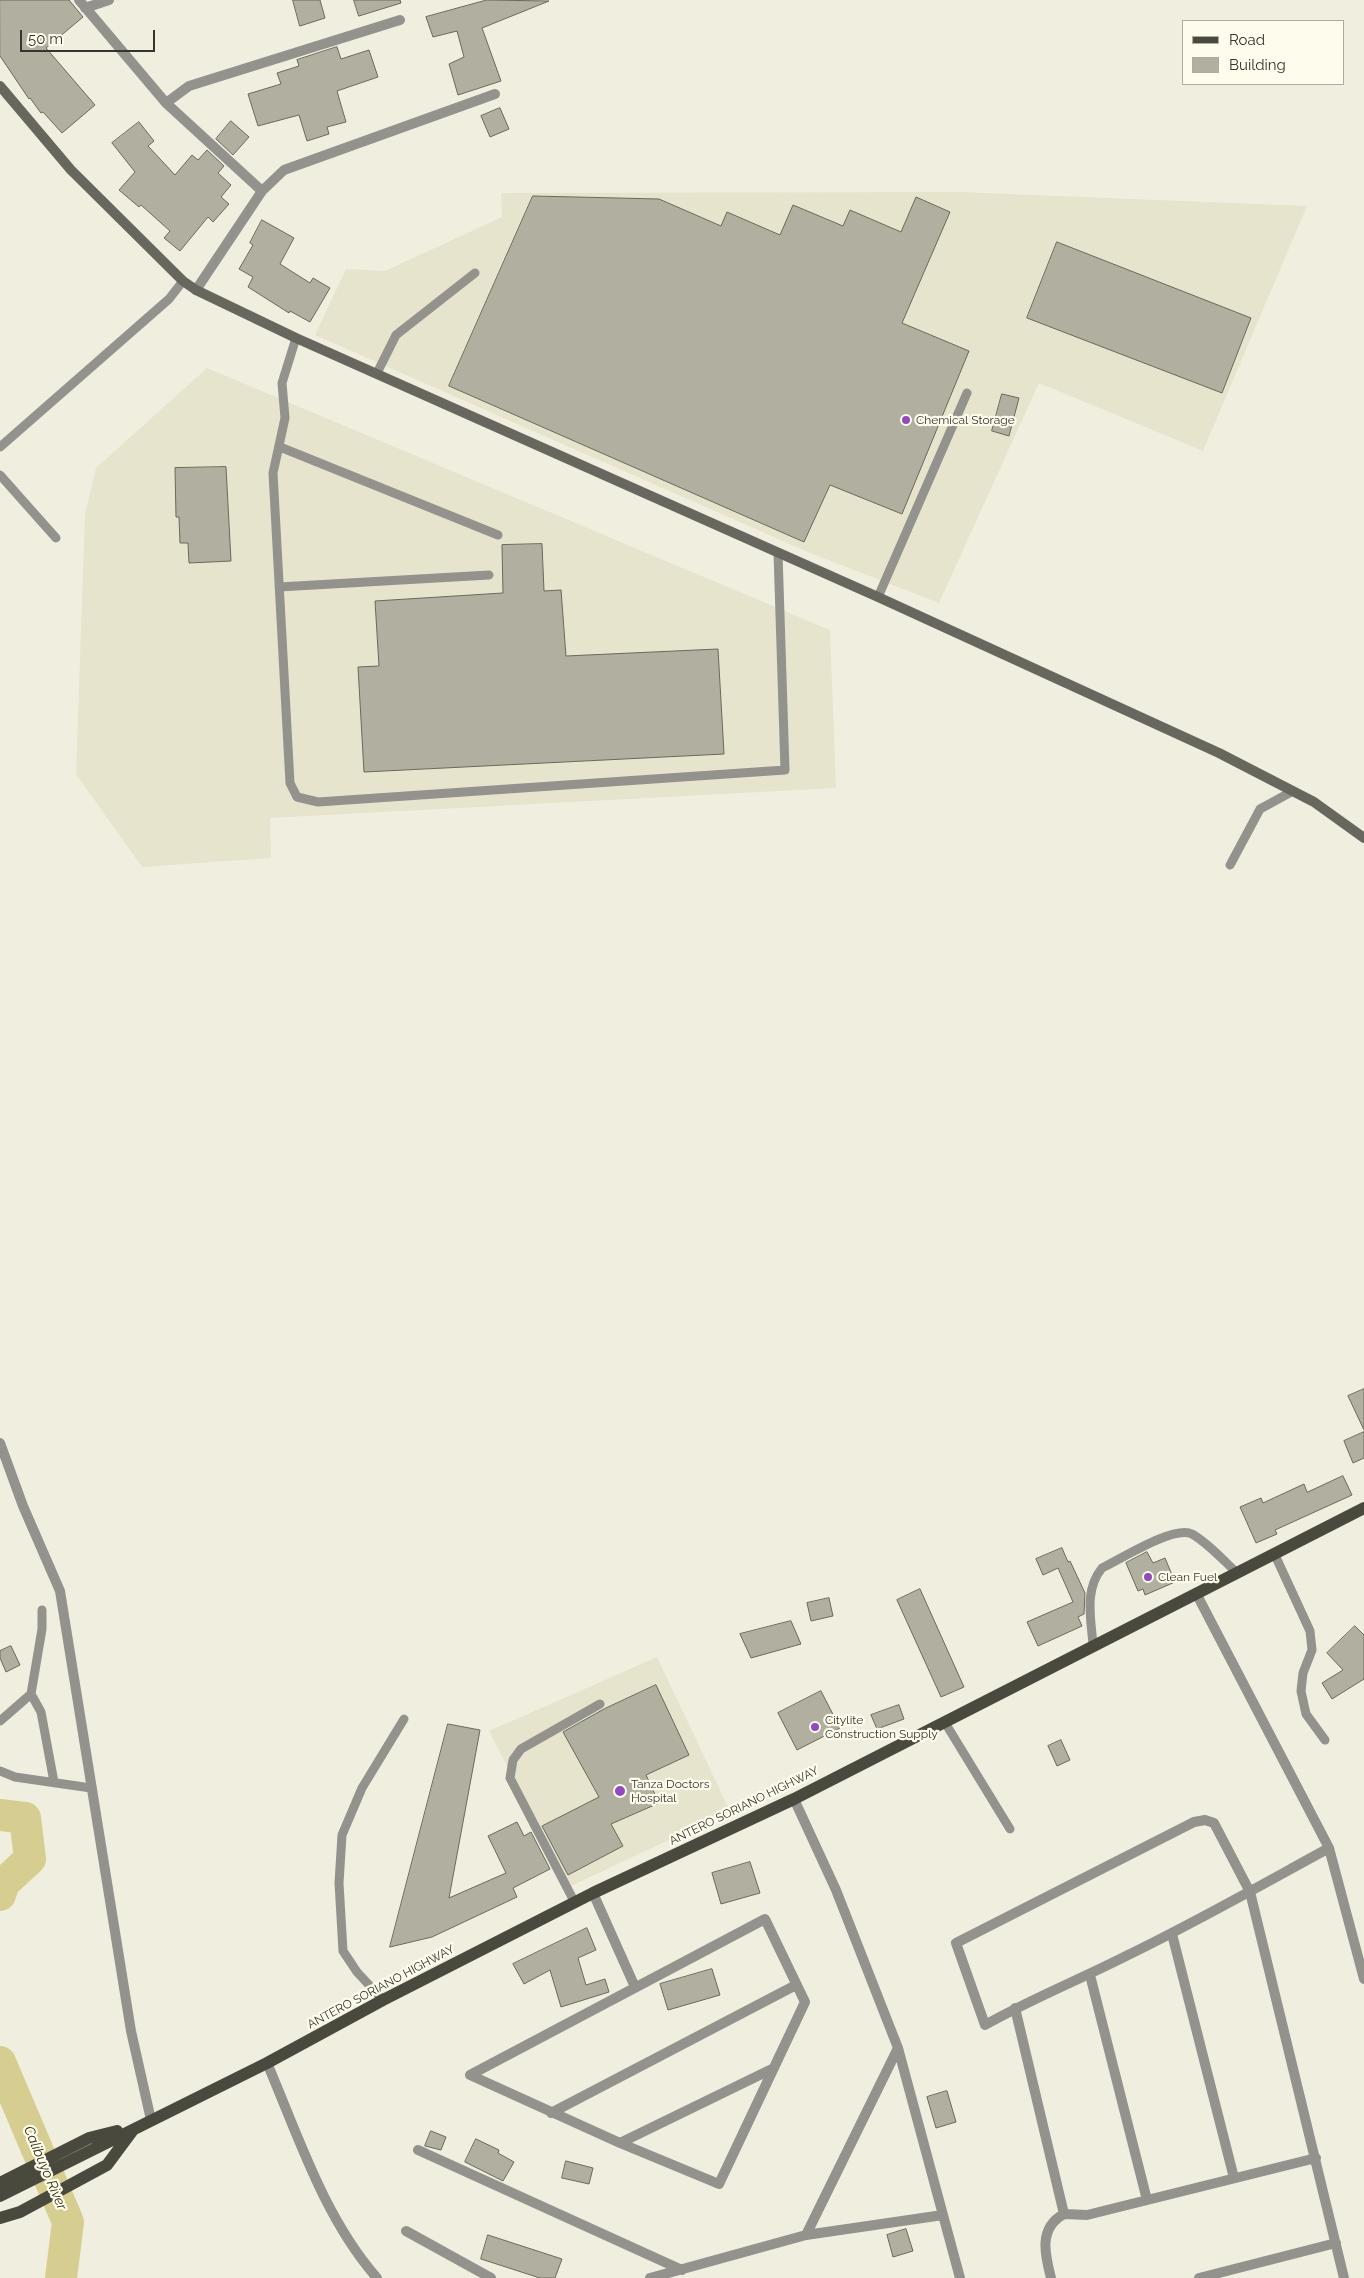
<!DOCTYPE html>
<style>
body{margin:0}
#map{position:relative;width:1364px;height:2278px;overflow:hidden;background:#f0efdf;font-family:Raleway,sans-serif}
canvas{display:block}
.legend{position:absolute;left:1182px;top:20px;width:162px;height:65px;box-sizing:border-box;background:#fefcec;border:1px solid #aeaca0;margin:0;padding:6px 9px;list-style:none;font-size:15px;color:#35342e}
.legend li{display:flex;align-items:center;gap:10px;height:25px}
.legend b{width:25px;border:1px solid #aeaca0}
.scale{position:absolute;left:20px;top:30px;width:135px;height:22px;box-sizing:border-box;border:2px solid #35342e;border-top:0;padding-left:6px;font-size:15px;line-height:18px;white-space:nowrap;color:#35342e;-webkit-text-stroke:4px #fefcec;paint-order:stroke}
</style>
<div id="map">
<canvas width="1364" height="2278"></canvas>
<ul class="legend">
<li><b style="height:6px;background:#4a493e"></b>Road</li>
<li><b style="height:14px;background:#b0afa0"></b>Building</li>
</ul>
<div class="scale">50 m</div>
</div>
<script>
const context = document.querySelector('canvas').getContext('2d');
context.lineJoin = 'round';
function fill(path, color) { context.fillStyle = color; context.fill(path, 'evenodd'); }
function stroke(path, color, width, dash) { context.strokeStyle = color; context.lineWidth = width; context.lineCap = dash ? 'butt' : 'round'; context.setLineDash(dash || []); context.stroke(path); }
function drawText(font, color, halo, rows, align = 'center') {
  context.font = font + ' Raleway,sans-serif'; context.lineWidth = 4.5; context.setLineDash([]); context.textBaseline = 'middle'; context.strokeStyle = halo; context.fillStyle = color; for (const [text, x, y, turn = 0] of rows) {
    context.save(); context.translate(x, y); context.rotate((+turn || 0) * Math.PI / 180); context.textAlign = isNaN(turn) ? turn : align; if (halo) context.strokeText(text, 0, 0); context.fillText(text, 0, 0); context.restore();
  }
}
const built = new Path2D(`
 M960,192L1307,206L1203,451L1039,383L939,603L810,553L315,335L346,269L385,271L502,217L501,193Z
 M207,368L830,630L836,788L270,818L271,858L142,867L76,774L85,514L96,468Z
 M657,1657L730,1811L569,1887L489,1731Z`);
const river = new Path2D(`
 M0,1815L25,1818L30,1859L4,1883L0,1895
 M0,2062L68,2222L61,2278`);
const building = new Path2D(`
 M0,0H69L83,17L46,48L95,105L62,133L43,112L41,113L30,98L29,99L0,56Z
 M293,0H320L325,18L300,26Z
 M354,0H400L401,3L359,16Z
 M487,0L549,1L482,28L501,81L458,95L449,64L464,57L457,31L433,37L426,17Z
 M337,47L341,59L369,50L378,77L337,91L346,122L327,127L329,134L307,141L299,115L258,126L248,94L281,84L277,73L299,66L297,60Z
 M500,108L509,129L490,137L481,116Z
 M231,121L249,137L233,155L216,139Z
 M139,122L154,141L148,146L175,175L192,155L198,160L207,150L224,166L218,173L231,185L221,197L229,204L213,222L208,217L180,251L164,238L170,231L141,205L139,207L119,190L135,172L112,143Z
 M533,196L659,199L721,226L727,212L780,235L793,205L843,226L850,210L901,232L916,197L950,212L902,323L969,351L902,514L830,485L804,542L449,386Z
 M262,220L294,238L280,264L310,283L313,278L330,288L310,322L290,311L289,313L248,287L253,277L239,269L253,245L250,243Z
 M1057,242L1251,318L1222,393L1027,318Z
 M1002,394L1019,398L1009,436L992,431Z
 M226,467L231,561L189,563L188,543H180L179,517H176L175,468Z
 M542,544L544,591L561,590L566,656L718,649L724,754L364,772L358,667L379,666L375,601L503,593L502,545Z
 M1364,1389V1430L1348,1396Z
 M1364,1432V1458L1353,1463L1344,1441Z
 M1343,1476L1352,1495L1275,1530L1277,1534L1256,1543L1240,1507L1261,1498L1263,1503L1304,1484L1307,1492Z
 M1062,1548L1068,1562L1070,1561L1085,1593L1084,1614L1078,1617L1082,1626L1038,1646L1027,1622L1073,1602L1058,1568L1043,1575L1036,1559Z
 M1147,1552L1153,1563L1165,1558L1175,1582L1145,1595L1143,1589L1138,1591L1126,1563Z
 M920,1589L964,1687L941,1697L897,1600Z
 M829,1598L833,1616L811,1621L807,1603Z
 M791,1621L801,1644L751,1658L740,1634Z
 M1355,1626L1364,1635V1679L1332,1699L1322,1683L1343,1670L1327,1653Z
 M11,1646L20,1665L6,1672L0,1658V1651Z
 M656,1685L689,1755L646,1775L659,1803L611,1824L623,1846L568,1875L542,1826L599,1797L563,1732L604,1709Z
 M821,1691L840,1728L797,1750L778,1713Z
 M899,1705L904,1719L877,1729L871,1715Z
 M448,1724L480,1730L449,1898L506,1873L488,1836L517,1822L524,1836L531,1832L550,1869L513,1888L517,1897L432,1937L390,1947Z
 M1061,1740L1070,1760L1057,1766L1048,1746Z
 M750,1862L760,1893L721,1904L712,1873Z
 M587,1928L596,1950L578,1958L586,1985L605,1979L609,1992L561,2007L550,1970L524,1984L513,1964Z
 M712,1969L720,1995L668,2010L660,1984Z
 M947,2091L956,2122L936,2128L927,2097Z
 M431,2131L446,2137L441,2150L425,2146Z
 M476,2139L499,2150L498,2153L514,2162L503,2181L465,2162Z
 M566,2161L593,2168L589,2184L562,2178Z
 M906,2229L913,2251L893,2257L887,2235Z
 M488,2235L562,2259L555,2278H540L481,2259Z`);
const lane = new Path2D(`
 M296,338L282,383L285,418L273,473L290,783L297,797L318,802L785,770L778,553
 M377,373L396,335L475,273
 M0,447L169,299L183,281
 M280,447L498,535
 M0,475L56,538
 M279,587L489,575
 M878,597L967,393
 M1230,865L1260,809L1293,791
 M1274,1553L1310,1631L1312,1650L1303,1673L1301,1691L1306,1714L1325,1740
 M1093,1645C1091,1618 1084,1590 1102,1568C1121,1559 1174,1525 1192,1534C1208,1543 1223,1560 1236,1572
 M31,1694L41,1712L54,1782
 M0,1721L31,1694L42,1629V1610
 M944,1721L1010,1829
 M0,1771L15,1777L91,1788
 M575,1903L510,1778L513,1760L521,1749L600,1704
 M383,2000L357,1972L343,1951L339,1883L342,1835L362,1788L404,1719`);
const street = new Path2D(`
 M79,0L166,103L262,191
 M85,8L109,0
 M166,103L189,86L400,20
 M196,290L262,191L284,170L495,94
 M0,1443L23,1506L60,1591L131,2031L151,2120
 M1196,1593L1329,1848L1364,1979
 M794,1799L836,1890L898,2048L960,2278
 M1329,1848C1263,1884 1196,1922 1128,1955C1081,1979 1031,1999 985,2025L956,1943L1194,1822L1205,1820L1214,1823L1250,1892L1344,2278
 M593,1893L635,1987
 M765,1919L805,2002L719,2184L620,2143L470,2075Z
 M1172,1934L1234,2178
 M1090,1975L1147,2200
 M1015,2008L1064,2214C1038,2228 1045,2255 1051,2278
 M267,2063C298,2135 324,2218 377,2278
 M551,2113L796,1985
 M620,2143L774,2068
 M418,2150L682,2270
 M1064,2214L1087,2215L1316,2158
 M406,2231L491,2278
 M806,2235L898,2048
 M650,2278L806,2235L943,2215
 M1199,2278L1336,2243`);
const secondary = new Path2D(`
 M0,86L71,170L183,281L196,290L296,338L878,597L1219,753L1314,802L1364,838`);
const primary = new Path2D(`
 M0,2183L89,2138L117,2131
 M0,2196L267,2063L383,2000L593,1893L794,1799L1364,1508
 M0,2218L20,2212L107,2165L133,2130`);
const markers = [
 [906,420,5,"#934abc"],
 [1148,1577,5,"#934abc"],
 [815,1727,5,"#934abc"],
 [620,1791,6,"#934abc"]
];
const poiNames = [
 ["Chemical Storage",916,420],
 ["Clean Fuel",1158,1577],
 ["Citylite",825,1720],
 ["Construction Supply",825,1734],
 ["Tanza Doctors",631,1784],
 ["Hospital",631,1798]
];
const streetNames = [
 ["ANTERO SORIANO HIGHWAY",744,1806,-26],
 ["ANTERO SORIANO HIGHWAY",381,1987,-28]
];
const waterNames = [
 ["Calibuyo River",45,2168,67]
];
fill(built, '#e7e4cd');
stroke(river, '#d6ce90', 32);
fill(building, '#b0afa0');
stroke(building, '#6a695b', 1);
stroke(lane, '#93928c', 9);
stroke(street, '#93928c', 10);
stroke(secondary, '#68675e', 10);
stroke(primary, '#4a493e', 12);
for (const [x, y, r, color] of markers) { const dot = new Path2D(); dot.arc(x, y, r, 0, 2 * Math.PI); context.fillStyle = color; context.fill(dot); stroke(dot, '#fefcec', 2); }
drawText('12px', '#35342e', '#fefcec', poiNames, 'left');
drawText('12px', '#35342e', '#fefcec', streetNames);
drawText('italic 14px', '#332f13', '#fefcec', waterNames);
</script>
